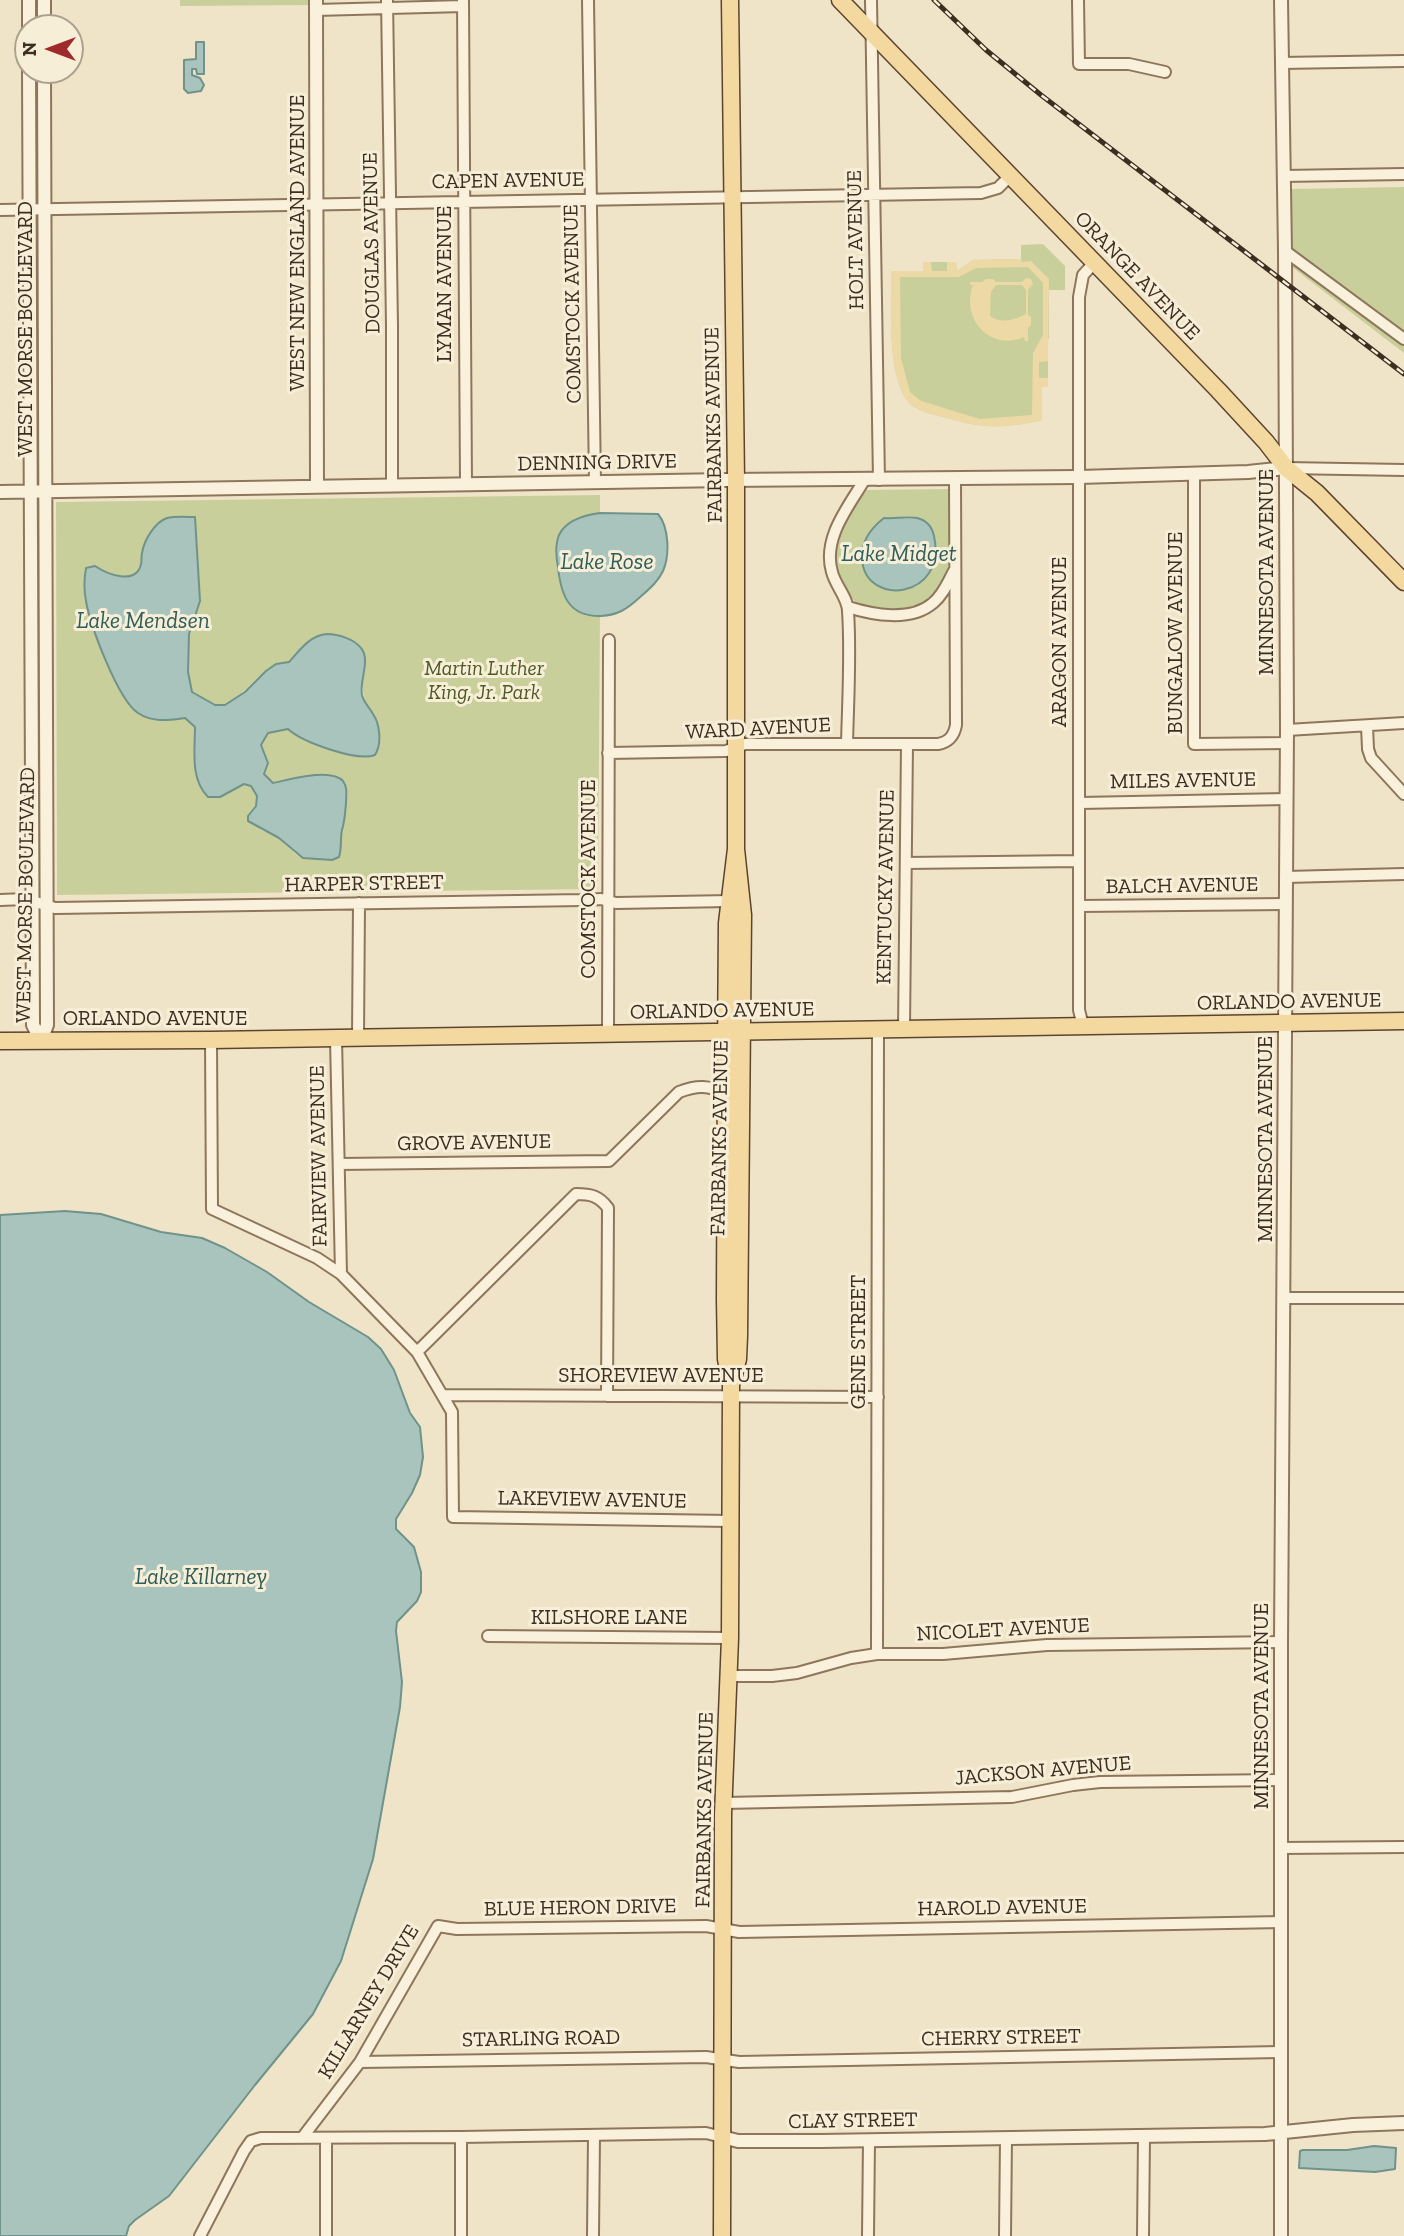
<!DOCTYPE html>
<style>
body{margin:0}
#map{position:relative;width:1404px;height:2236px;overflow:hidden;background:#f0e4c8;font-family:"Zilla Slab",serif}
canvas{display:block}
.north{position:absolute;left:14px;top:14px;width:70px;height:70px;box-sizing:border-box;background:#f7eed8;border:2px solid #ada18e;border-radius:50%;rotate:270deg;font-size:19px;font-weight:700;line-height:28px;text-align:center;color:#3d2e20}
.north::after{content:'';display:block;margin:auto;width:24px;height:32px;background:#9e2a2b;clip-path:polygon(50% 0,100% 100%,50% 72%,0 100%)}
</style>
<div id="map">
<canvas width="1404" height="2236"></canvas>
<div class="north">N</div>
</div>
<script>
const context = document.querySelector('canvas').getContext('2d');
context.lineJoin = 'round';
function fill(path, color) { context.fillStyle = color; context.fill(path, 'evenodd'); }
function stroke(path, color, width, dash) { context.strokeStyle = color; context.lineWidth = width; context.lineCap = dash ? 'butt' : 'round'; context.setLineDash(dash || []); context.stroke(path); }
function drawText(font, color, halo, rows, align = 'center') {
  context.font = font + ' "Zilla Slab",serif'; context.lineWidth = 6; context.setLineDash([]); context.textBaseline = 'middle'; context.strokeStyle = halo; context.fillStyle = color; for (const [text, x, y, turn = 0] of rows) {
    context.save(); context.translate(x, y); context.rotate((+turn || 0) * Math.PI / 180); context.textAlign = isNaN(turn) ? turn : align; if (halo) context.strokeText(text, 0, 0); context.fillText(text, 0, 0); context.restore();
  }
}
const green = new Path2D(`
 M180,0H311V5L180,6Z
 M1404,187V353L1292,267L1291,189Z
 M1043,244L1065,266V290H1049V338L1040,352L1048,353V387H1042V420C1008,428 983,429 951,419C940,416 924,413 914,407C885,386 892,305 891,271H923V262H956L957,271L973,260L1021,259V245Z
 M948,489C952,512 955,559 944,580C931,606 896,616 869,609C842,603 831,560 837,537C842,520 855,504 865,490ZM884,518L894,519L935,542C935,578 918,598 880,587Z
 M600,495V513L585,516L559,575L565,597L576,611L587,616H600L598,889L57,895L56,502ZM197,542L200,601L189,634L188,672L192,692L215,705H225L236,699L256,679L276,664L289,662L302,647L365,656C363,678 358,695 373,714L354,756C332,748 305,745 288,729C274,730 266,731 261,745L268,763L264,774L273,783C290,779 342,763 347,791C348,797 345,806 344,813C341,833 340,841 332,860L303,858L296,854L279,838L261,830L250,812C259,803 258,797 252,786L244,784L208,797C190,779 195,751 195,727L185,718C170,720 152,724 138,713C119,698 90,627 86,602C84,593 85,584 85,575L95,566C116,580 141,585 142,552Z`);
const sand = new Path2D(`
 M1021,259L1022,262L1031,261L1049,279L1048,361L1039,362V378H1048V387H1042V420C1008,428 983,429 951,419C940,416 924,414 914,407C885,386 892,305 891,271H923V262H931L932,271H947V262H956L957,271L973,260ZM1028,267L1043,283V335L1033,353L1032,415L980,419L921,401L910,392L901,358L900,277H959L976,268Z
 M1026,278L1031,279L1033,284L1028,290V315L1031,317V325L1028,328V341H1025L1024,337C991,352 960,319 973,285H970V282H982L986,279H993L996,282H1022ZM996,285H1022L1026,290V314C1015,320 1000,324 990,316L991,292Z`);
const water = new Path2D(`
 M196,42H204V74H197L196,69H192V75L200,78L204,85L201,91L188,93L184,89V60L196,59Z
 M600,513L658,514C669,527 670,555 663,571C658,582 648,590 639,598C627,609 618,615 601,616C569,617 561,596 558,567C556,557 555,545 559,535C566,520 585,515 600,513Z
 M195,517L200,601L189,634L188,672L192,692L215,705H225L245,692L266,671L276,664L289,662C299,651 310,635 327,634C338,634 354,639 361,648C371,660 359,681 362,695C364,703 369,707 373,714C380,724 382,744 375,755C357,762 302,742 288,729L268,733L261,745L268,763L264,774L273,783C288,780 331,767 343,781C348,788 346,795 346,803C345,813 345,820 342,830C340,838 342,848 339,857L332,860L303,858L279,838L248,821V816L256,806L257,796L251,786L244,784L220,797H208C190,779 195,751 195,727L185,718C169,720 153,723 138,713C118,700 90,625 86,601C84,591 84,579 86,568L95,566C107,574 136,586 141,564C142,560 141,556 142,553C144,540 155,522 167,518C175,516 187,517 195,517Z
 M884,518C895,519 907,516 917,518C926,520 932,527 934,536C948,599 865,608 862,559C861,541 871,528 884,518Z
 M65,1211L101,1214L161,1232L202,1238L225,1248L267,1272L309,1302L368,1337L381,1349L394,1370L410,1413L420,1427L423,1457L420,1475L412,1493L396,1519V1529L414,1547L421,1572V1592L417,1601L397,1622L396,1631L402,1682L400,1707L373,1859L341,1961L313,2014L255,2085L169,2196L135,2220L129,2226L126,2236H0V1215Z
 M1374,2146L1396,2148L1395,2169L1375,2172L1299,2168L1300,2151L1303,2150H1347Z`);
const minor = new Path2D(`
 M387,0L392,325V485
 M463,0L466,484
 M588,0L595,482
 M871,0L879,480
 M1078,0L1079,64H1129L1165,72
 M316,10L463,6
 M1281,63L1404,61
 M1283,176L1404,174
 M0,210L981,193L998,188L1010,176
 M1285,251L1404,339
 M1286,468L1404,470
 M1194,473V744L1287,743
 M848,607C873,615 911,622 933,603C943,595 948,582 954,571
 M1367,726L1368,749L1371,758L1404,794
 M1287,730L1404,723
 M847,744C848,700 851,655 848,611C848,598 835,585 832,572C822,538 849,506 865,479
 M608,753L726,751L745,744H938C949,742 954,736 956,725L955,479
 M1080,803L1286,799
 M906,863L1079,861
 M1286,877L1404,874
 M0,900L26,899L55,908L583,900L601,899L616,903L730,901
 M1079,906L1286,904
 M1083,1026L1079,1010V297L1083,275L1094,263
 M904,1029L907,744
 M608,1034L609,640
 M336,1038L341,1274
 M358,1038L359,903
 M211,1040L212,1209L317,1258L341,1274L417,1352L452,1412L453,1517L731,1521
 M339,1164L609,1161L679,1092C697,1085 709,1085 726,1094
 M1284,1298H1404
 M417,1352L576,1194C591,1194 599,1196 608,1208L607,1396
 M443,1395L878,1397
 M488,1636L730,1638
 M877,1654L878,1030
 M730,1676H772L797,1673L851,1658L877,1654H943L1047,1645L1281,1642
 M724,1803L1012,1797L1073,1785L1100,1782L1281,1780
 M1282,1848L1404,1847
 M360,2062L706,2057L739,2062L1280,2052
 M302,2138L360,2062L438,1926L457,1929L706,1926L739,1932L1282,1922
 M326,2139V2236
 M200,2236L244,2151L251,2141L261,2138L461,2137L706,2133L722,2137
 M461,2236V2137
 M593,2236L594,2136
 M868,2236L869,2140
 M1005,2236L1006,2138
 M1143,2236L1144,2136`);
const tertiary = new Path2D(`
 M29,0V28
 M44,0V28
 M316,0L317,486
 M29,70L33,1025L41,1041
 M0,492L726,480L1079,477L1248,472L1286,468
 M41,1041L47,1025L44,70
 M722,2137L738,2141H821L1265,2134L1353,2125L1404,2123
 M1281,2236V1642L1287,730L1285,251L1281,0`);
const primary = new Path2D(`
 M730,0L736,480V849L743,915L739,1336L738,1359L732,1382
 M840,0L1218,390L1266,442L1286,468L1317,493L1404,582
 M0,1041L211,1040L1404,1021
 M722,2236L723,1815L730,1638L731,1385L726,1359L725,1299L726,1051L727,923L736,849`);
const rail = new Path2D(`
 M934,0L986,50L1041,95L1404,374`);
const streetNames = [
 ["CAPEN AVENUE",508,181,-1],
 ["HOLT AVENUE",856,240,-91],
 ["WEST NEW ENGLAND AVENUE",298,243,-90],
 ["DOUGLAS AVENUE",372,243,-91],
 ["ORANGE AVENUE",1137,276,46],
 ["LYMAN AVENUE",445,284,-90],
 ["COMSTOCK AVENUE",573,304,-91],
 ["WEST MORSE BOULEVARD",26,329,-90],
 ["FAIRBANKS AVENUE",714,425,-91],
 ["DENNING DRIVE",597,463,-1],
 ["MINNESOTA AVENUE",1267,572,-90],
 ["BUNGALOW AVENUE",1176,633,-90],
 ["ARAGON AVENUE",1060,642,-90],
 ["WARD AVENUE",758,729,-3],
 ["MILES AVENUE",1183,781,-1],
 ["COMSTOCK AVENUE",589,879,-90],
 ["HARPER STREET",364,884,-1],
 ["BALCH AVENUE",1182,886,-1],
 ["KENTUCKY AVENUE",886,887,-89],
 ["WEST MORSE BOULEVARD",26,895,-89],
 ["ORLANDO AVENUE",1289,1002,-1],
 ["ORLANDO AVENUE",722,1011,-1],
 ["ORLANDO AVENUE",155,1019],
 ["FAIRBANKS AVENUE",720,1138,-89],
 ["MINNESOTA AVENUE",1266,1139,-90],
 ["GROVE AVENUE",474,1143,-1],
 ["FAIRVIEW AVENUE",319,1156,-91],
 ["GENE STREET",859,1342,-90],
 ["SHOREVIEW AVENUE",661,1376],
 ["LAKEVIEW AVENUE",592,1500,1],
 ["KILSHORE LANE",609,1618],
 ["NICOLET AVENUE",1003,1630,-3],
 ["MINNESOTA AVENUE",1262,1706,-90],
 ["JACKSON AVENUE",1043,1771,-5],
 ["FAIRBANKS AVENUE",705,1810,-89],
 ["BLUE HERON DRIVE",580,1908,-1],
 ["HAROLD AVENUE",1002,1908,-1],
 ["KILLARNEY DRIVE",369,2002,-59],
 ["CHERRY STREET",1001,2038,-1],
 ["STARLING ROAD",541,2039,-1],
 ["CLAY STREET",853,2121,-1]
];
const parkNames = [
 ["Martin Luther",484,669],
 ["King, Jr. Park",484,693]
];
const waterNames = [
 ["Lake Midget",899,554],
 ["Lake Rose",607,562],
 ["Lake Mendsen",143,621],
 ["Lake Killarney",201,1577]
];
fill(green, '#c9cf9b');
fill(sand, '#ecd9a5');
fill(water, '#a9c4bc');
stroke(water, '#6f938a', 2);
stroke(minor, '#8d765c', 14);
stroke(tertiary, '#8d765c', 16);
stroke(primary, '#5b4430', 19);
stroke(minor, '#faf1dc', 10);
stroke(tertiary, '#faf1dc', 12);
stroke(primary, '#f3d9a0', 16);
stroke(rail, '#3d2e20', 5);
stroke(rail, '#f7eed8', 2.5, [8]);
drawText('21px', '#3d2e20', '#f7eed8', streetNames);
drawText('italic 21px', '#4d5a26', '#f7eed8', parkNames);
drawText('italic 23px', '#2f5d5a', '#f7eed8', waterNames);
</script>
